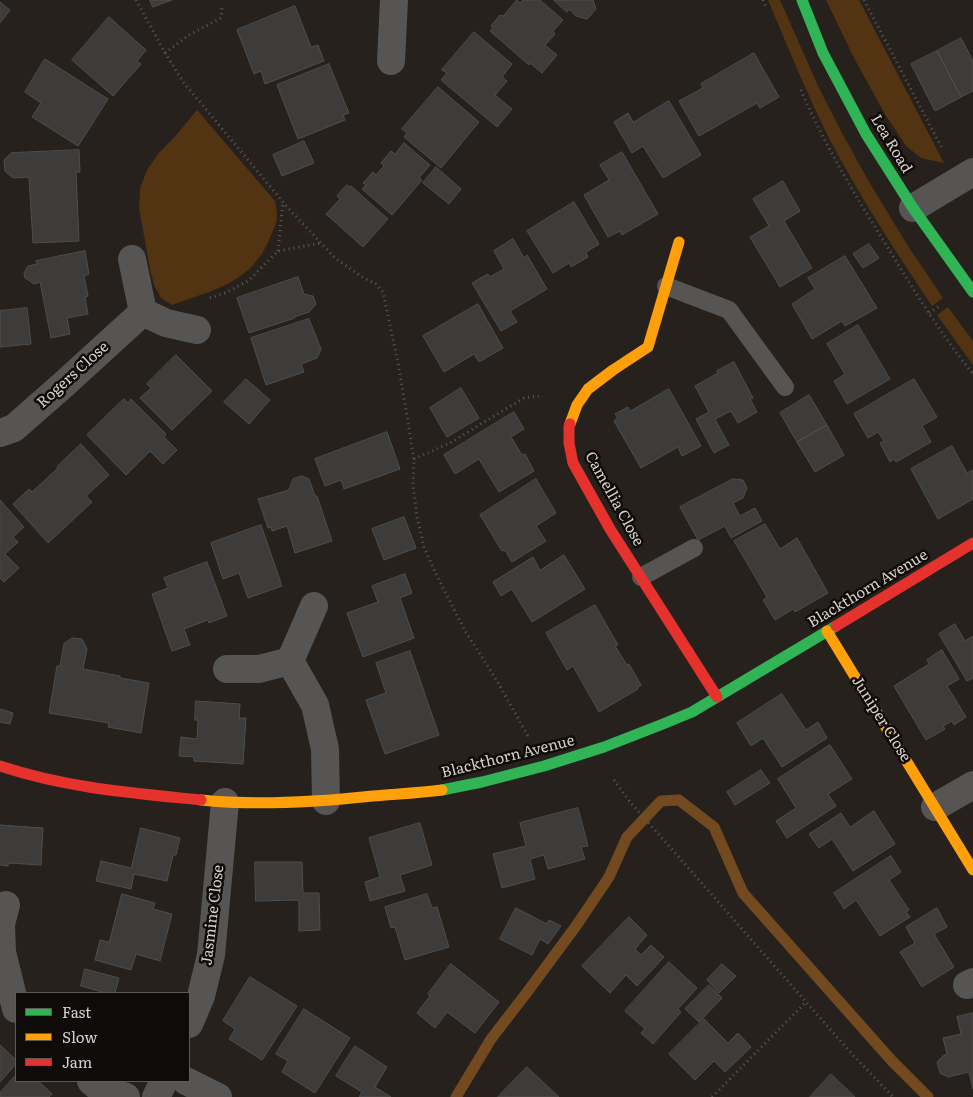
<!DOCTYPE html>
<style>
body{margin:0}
#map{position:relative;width:973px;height:1097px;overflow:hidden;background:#26211c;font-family:Literata,serif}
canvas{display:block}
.legend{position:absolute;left:15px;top:992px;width:175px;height:90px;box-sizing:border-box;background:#0f0b08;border:1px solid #5f5a56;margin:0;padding:6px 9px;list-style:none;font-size:15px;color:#d7d1cc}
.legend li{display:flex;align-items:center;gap:10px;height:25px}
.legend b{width:25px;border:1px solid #5f5a56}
</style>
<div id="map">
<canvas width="973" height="1097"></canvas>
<ul class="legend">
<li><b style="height:6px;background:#30b455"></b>Fast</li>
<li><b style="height:6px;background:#ff9f0a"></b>Slow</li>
<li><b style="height:6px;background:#e5322d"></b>Jam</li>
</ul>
</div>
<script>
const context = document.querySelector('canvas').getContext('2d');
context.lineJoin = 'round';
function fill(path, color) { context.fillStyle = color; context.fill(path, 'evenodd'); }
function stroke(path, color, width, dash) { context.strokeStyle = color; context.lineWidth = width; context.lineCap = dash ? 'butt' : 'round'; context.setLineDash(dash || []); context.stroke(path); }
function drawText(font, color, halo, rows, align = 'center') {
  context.font = font + ' Literata,serif'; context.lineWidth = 5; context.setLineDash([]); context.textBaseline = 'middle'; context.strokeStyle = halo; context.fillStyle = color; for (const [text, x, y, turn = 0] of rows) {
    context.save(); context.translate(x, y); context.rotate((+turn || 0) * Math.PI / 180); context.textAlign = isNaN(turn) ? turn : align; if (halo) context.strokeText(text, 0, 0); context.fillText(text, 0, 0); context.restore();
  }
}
const green = new Path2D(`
 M768,0H780L818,86L842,133L868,180L908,246L943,298L932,306C896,252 860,197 830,140C807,95 788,47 768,0Z
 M826,0H859L944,163L921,158L906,146L885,114L855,60Z
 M197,110L275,201C276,205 277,211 277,216C277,223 273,231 270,238C252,283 213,290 172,305L161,298L155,287L151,274L139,208L140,188L147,170L158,154L178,133Z
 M948,307L973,341V365L937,315Z`);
const stream = new Path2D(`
 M456,1097L491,1039L528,991L576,926L609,877L627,837L661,801L679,800L714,827L743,893L892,1061L928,1097`);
const building = new Path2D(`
 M150,0H172L153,7Z
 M517,0L520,3L523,0H540L563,20L553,31L555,34L545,45L557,55L542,73L530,63L529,65L490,31L493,28L491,26L500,15L503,16Z
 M554,0H593L596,9L587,19L576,16L569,9L567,12Z
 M0,2L10,10L0,23Z
 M295,6L311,47L318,45L324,61L265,84L261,71L254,74L237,30Z
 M109,17L146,50L137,61L141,64L113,96L72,60Z
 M474,32L512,64L502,77L507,81L495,95L512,109L497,127L441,80L447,73L442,70Z
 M961,38L973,61V91L961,97L937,51Z
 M937,51L961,97L935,111L911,64Z
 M754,53L779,97L760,108L757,103L699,136L679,101L703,88L701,84Z
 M45,59L108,99L78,146L32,117L41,103L25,92Z
 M329,64L349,113L343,115L345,120L298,139L277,85Z
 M438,87L479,122L441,168L404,137L407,133L402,129Z
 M669,101L701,155L663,178L643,146L632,153L614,122L628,113L633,122Z
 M304,141L314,163L282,176L273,155Z
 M404,143L430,165L419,178L422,180L392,215L362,189L366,185L363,183L373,172L376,175L384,166L381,163L391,151L395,154Z
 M79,150L80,172H76L79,241L33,243L29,177L13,178L5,171L4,160L11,153Z
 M622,152L658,214L622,235L620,231L608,237L584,195L609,180L600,165Z
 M436,167L461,189L449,204L423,183Z
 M783,181L800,211L784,221L812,268L780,287L750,237L769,226L753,199Z
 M347,185L350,187L351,186L388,219L363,247L326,214L340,199L337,196Z
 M574,202L599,244L586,252L588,257L571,267L569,263L553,273L527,231Z
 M513,239L524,258L527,255L547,289L510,311L517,322L501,331L472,283L488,274L490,277L504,269L494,251Z
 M869,244L879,258L863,268L853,254Z
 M85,251L89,274L84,276L88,296L85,297L88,314L67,318L70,334L51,338L40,282L34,284L25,278L24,273L28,266L37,264L36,261Z
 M845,256L877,308L845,326L842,321L812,339L792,304L815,289L808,278Z
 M298,277L304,294L313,296L316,304L309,312L294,317L295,318L249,333L237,298Z
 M478,304L503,348L479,362L474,354L444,372L423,336Z
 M27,308L31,344L0,347V311Z
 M309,319L321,349L317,358L301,364L304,372L266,385L251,338Z
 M858,325L890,379L847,404L834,381L845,374L827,344Z
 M176,355L212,391L172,430L140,398L151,388L147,384Z
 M734,362L753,398L750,399L757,412L738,423L731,411L715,419L729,445L714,453L696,419L709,412L695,386L718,373L717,371Z
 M246,379L270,400L249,424L224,402Z
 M914,379L937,417L922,426L931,442L896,462L894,459L890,462L880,443L884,441L878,432L868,438L854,414Z
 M461,388L479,418L447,437L430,408Z
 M669,389L701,446L682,456L678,447L641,468L614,421L618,418L615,414L628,407L630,411Z
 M809,395L827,425L797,442L780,413Z
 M124,399L128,403L131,399L166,434L164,437L177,450L163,464L150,451L126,475L87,435Z
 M514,412L524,429L511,437L522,455L525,454L534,471L499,492L479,459L455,474L444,455Z
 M827,425L844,455L815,472L797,442Z
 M387,432L400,469L344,489L341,480L325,486L315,459Z
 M81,444L109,475L86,496L92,502L48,543L13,504L29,489L32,492L58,468L57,467Z
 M952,446L967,473L973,470V499L938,519L911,469Z
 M302,476L309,479L315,496H317L332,541L295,553L287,526L272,531L271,527L268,528L258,499L289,490L293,479Z
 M536,479L556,513L536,526L546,541L512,562L505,550L502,551L480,515Z
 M733,479L743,480L747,488L743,498L733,503L740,516L755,508L762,521L731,538L725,526L698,540L680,507Z
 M0,500L24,527L13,537L18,542L5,554L19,568L4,582L0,578Z
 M404,517L416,548L384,560L372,529Z
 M765,524L780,549L797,538L828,593L795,612L793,609L775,620L763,600L767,597L734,541Z
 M261,525L282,586L248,598L239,573L223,579L211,543Z
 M564,555L585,589L532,622L512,589L501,596L493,582L533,557L540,570Z
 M207,562L227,616L209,623L208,620L184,629L190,645L172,651L152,594L168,588L164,578Z
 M405,574L412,593L400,598L414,638L363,657L347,613L378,602L372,586Z
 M595,605L618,645L615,646L627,665L629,664L641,685L637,688L638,689L599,712L573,666L567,670L546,633Z
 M955,624L965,641L973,636V678L967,681L939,634Z
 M72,638L82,639L87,649L83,669L120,676V678L149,683L141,733L108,727L109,723L49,713L57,666H60L64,644Z
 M942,650L959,679L947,686L966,717L954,725L952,721L943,726L945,729L926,740L894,686L929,664L927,660Z
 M410,651L439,735L385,754L366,700L386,693L376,663Z
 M782,694L806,730L818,722L827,738L782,767L763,738L751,746L737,723Z
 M196,701L240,704L239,718H246L243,764L194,761V757L179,756L181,737L197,739L198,720H195Z
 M0,709L13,713L10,724L0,722Z
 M830,745L852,779L828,794L836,806L787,838L776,821L796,808L778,779Z
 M761,770L770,783L735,805L727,792Z
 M578,808L588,846L581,847L585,859L548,869L544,855L530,859L535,879L502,888L493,854L526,846L520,823Z
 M874,811L895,844L853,871L832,839L819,848L809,834L841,813L850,827Z
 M420,823L432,865L400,875L405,891L370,901L365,882L380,877L369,838Z
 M0,825L43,828L41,865L8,863V866L0,865Z
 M141,828L180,838L176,855H173L167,881L134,874L131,889L96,881L101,861L131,868Z
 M891,856L901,872L889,880L909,910L906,912L910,917L880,936L856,900L844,909L834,893Z
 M255,862H302L303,893H319L320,930L299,931V900L256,901Z
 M122,894L155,903L153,909L172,914L160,961L136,954L131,970L95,960L100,940L109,942Z
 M427,894L432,908L437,907L449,947L405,960L395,927L391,928L385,907Z
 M516,908L547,924L549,920L561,926L548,944L540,939L532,955L500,939Z
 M937,908L947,927L934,934L954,967L922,987L900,952L915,943L906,927Z
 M629,917L647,935L635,949L641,955L651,945L664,957L637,986L626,975L610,993L582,966Z
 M669,962L697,988L678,1009L681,1012L653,1044L641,1033L645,1029L625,1011Z
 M451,964L499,1002L475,1033L447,1012L435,1028L417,1013L430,996L428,994Z
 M722,964L736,976L719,993L707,980Z
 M85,969L119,978L115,993H106L81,986Z
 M250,977L297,1006L262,1060L229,1039L235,1029L223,1021Z
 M709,985L722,998L699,1022L685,1009Z
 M304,1009L350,1038L315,1093L282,1072L288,1061L276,1054Z
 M973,1013V1089L969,1072L948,1077L940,1073L937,1062L943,1056L947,1054L943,1038L961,1034L957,1017Z
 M704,1019L728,1043L738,1033L751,1047L725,1072L714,1061L695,1080L669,1054Z
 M0,1045L16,1060V1064L0,1082Z
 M355,1046L387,1067L375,1087L391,1097H359L362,1092L336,1076Z
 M527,1067L559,1097H498Z
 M831,1074L855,1097H810Z
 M16,1075V1081H38L52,1094L49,1097H0V1093Z`);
const path = new Path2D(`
 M136,0L165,53L184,83L288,208L336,259L364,278L376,284L383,292L399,368L414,459L413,485L417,517L424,547L436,574L464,629L497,681L528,736
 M763,0L767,9
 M864,0L943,150
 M165,53L189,35L221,18L222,7
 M801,90C825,146 856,197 888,248C914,291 941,334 973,374
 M278,251L283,202
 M210,298L225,293L248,281L278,251L321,243
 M929,313L941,305
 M414,459L448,444L524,398L537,396L543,397
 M614,780L630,802L661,837L851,1053L893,1097
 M712,1097L806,1002`);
const lane = new Path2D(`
 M666,286L729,310L785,387
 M641,577L694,548`);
const street = new Path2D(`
 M391,61L394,0
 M913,208L973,172
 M132,259L143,312L166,323L197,330
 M0,433L14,428L63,385L143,312
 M290,661L315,705L325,749L326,801
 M227,669H259L290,661L314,606
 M935,807L973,785
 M6,905L1,924L2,952L16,1009
 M967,985L973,982
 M189,1024L201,996L211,955L225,802
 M91,1081L98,1087L126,1097
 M186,1081L218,1097
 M156,1097L164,1081`);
const fast = new Path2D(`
 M802,0L823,53L866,134L913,208L973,292
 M442,790L482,782L544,766L604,747L663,724L692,712L836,626`);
const slow = new Path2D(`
 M570,424L577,405L588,389L613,370L648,347L679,242
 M827,631L973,870
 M201,800C257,806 317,802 373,796C396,794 419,793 442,790`);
const jam = new Path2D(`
 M570,424L569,427V443L573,463L610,529L717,697
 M836,626L973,543
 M0,766C66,788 132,793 201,800`);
const streetNames = [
 ["Lea Road",891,144,59],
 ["Rogers Close",73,375,-42],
 ["Camellia Close",614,499,61],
 ["Blackthorn Avenue",868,589,-31],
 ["Juniper Close",881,719,58],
 ["Blackthorn Avenue",508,757,-14],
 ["Jasmine Close",213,915,-83]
];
fill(green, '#523312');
stroke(stream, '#734a1f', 11);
fill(building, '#3e3c3b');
stroke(building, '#4f4e4c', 1);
stroke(path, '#5c5a58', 3, [1, 4]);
stroke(lane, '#565553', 18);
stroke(street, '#565553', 28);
stroke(fast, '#30b455', 11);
stroke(slow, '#ff9f0a', 11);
stroke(jam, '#e5322d', 11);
drawText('15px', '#d7d1cc', '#0f0b08', streetNames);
</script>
